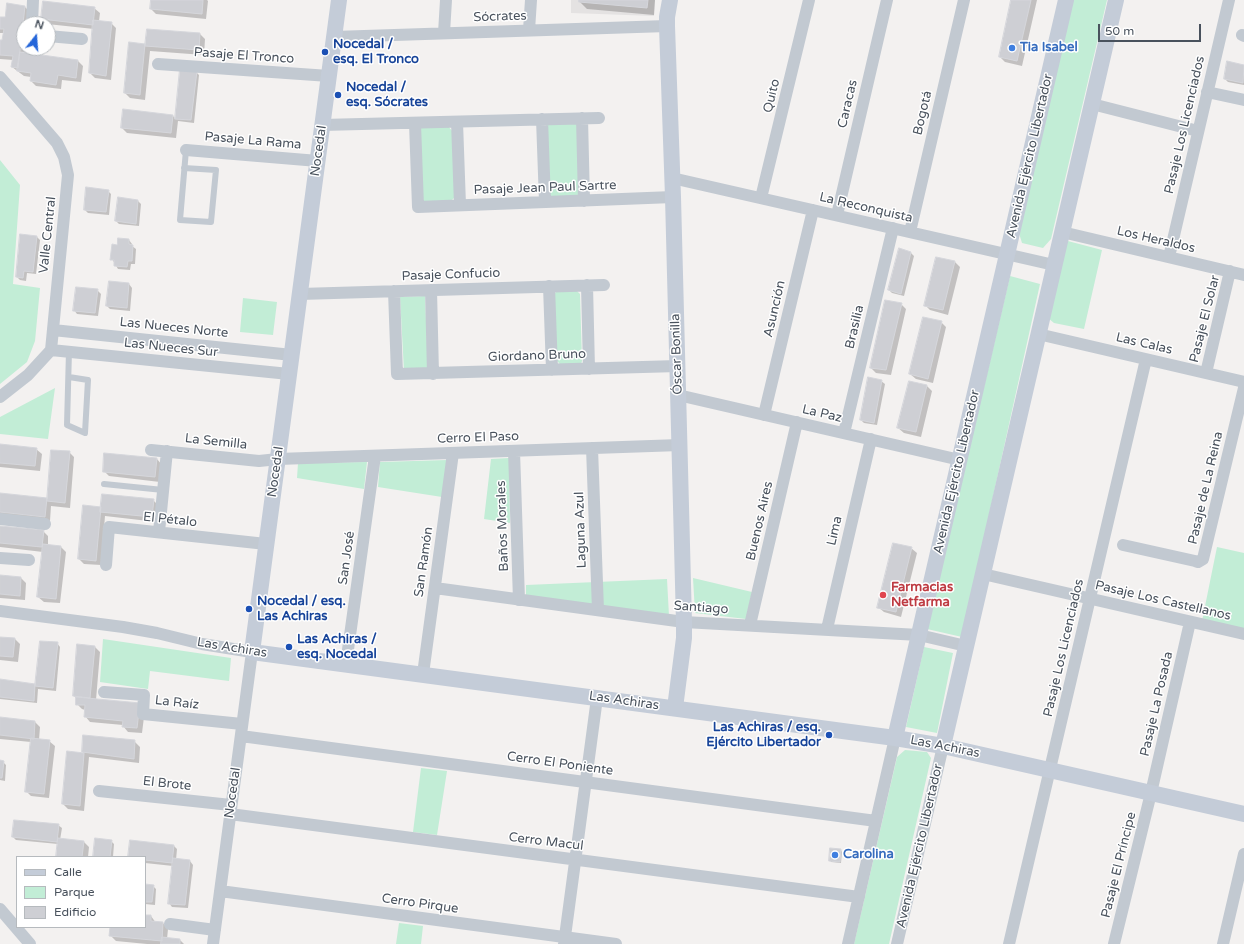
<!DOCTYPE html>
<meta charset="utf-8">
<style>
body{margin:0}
#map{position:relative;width:1244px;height:944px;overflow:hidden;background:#f3f1f0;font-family:"Varela Round",sans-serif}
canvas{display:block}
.legend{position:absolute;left:16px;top:856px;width:130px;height:72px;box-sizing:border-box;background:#fff;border:1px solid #b6babe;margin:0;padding:5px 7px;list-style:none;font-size:12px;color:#49525d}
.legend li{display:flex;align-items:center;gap:8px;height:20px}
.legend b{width:20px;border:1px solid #b6babe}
.north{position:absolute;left:16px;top:16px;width:40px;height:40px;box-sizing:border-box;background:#fff;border:1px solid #b6babe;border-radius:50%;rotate:17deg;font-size:11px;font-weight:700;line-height:16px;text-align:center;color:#49525d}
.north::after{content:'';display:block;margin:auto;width:14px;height:18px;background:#2465d9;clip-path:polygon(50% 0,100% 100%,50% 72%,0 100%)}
.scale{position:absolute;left:1098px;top:24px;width:103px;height:18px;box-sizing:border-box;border:2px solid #49525d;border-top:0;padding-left:5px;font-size:12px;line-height:14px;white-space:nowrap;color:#49525d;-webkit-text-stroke:3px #fff;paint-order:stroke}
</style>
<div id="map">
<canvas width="1244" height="944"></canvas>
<ul class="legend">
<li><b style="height:5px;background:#c4ccd8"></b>Calle</li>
<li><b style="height:11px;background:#c2edd6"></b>Parque</li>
<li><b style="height:11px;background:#cecfd4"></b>Edificio</li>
</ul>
<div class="north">N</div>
<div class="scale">50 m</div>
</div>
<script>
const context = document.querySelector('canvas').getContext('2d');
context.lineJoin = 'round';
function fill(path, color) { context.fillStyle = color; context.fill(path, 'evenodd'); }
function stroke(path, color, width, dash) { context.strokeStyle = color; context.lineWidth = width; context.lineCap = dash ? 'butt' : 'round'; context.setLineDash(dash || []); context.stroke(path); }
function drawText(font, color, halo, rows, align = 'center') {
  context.font = font + ' "Varela Round",sans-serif'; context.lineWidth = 3; context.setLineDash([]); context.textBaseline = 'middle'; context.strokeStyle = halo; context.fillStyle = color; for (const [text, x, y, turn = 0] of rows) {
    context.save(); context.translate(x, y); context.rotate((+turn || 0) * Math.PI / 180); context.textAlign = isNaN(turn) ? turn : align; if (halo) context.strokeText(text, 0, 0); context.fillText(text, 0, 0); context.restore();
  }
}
const education = new Path2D(`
 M571,0H655L654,16L571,13Z`);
const green = new Path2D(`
 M1073,0H1107L1051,239L1043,248L1022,243L1018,230Z
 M578,122L581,196H550L546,124Z
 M448,126L453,132L455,197L451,201L422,202L418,127Z
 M0,160L20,185L13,284L40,288L35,341L27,362L0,384Z
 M1064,240L1102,250L1084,329L1054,323L1048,318Z
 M1010,276L1040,284L962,637L927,629Z
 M557,291H577L580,294L582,361L581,364L561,365L556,360L554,294Z
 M425,296L428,369L404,371L400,297Z
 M243,298L277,302L273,335L240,332Z
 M55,388L48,439L0,434V417Z
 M509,458L510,523L484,519L491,459Z
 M447,460L442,497L378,487L380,462Z
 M367,462L364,489L297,478L298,463Z
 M1217,547L1244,553V630L1202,621Z
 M693,578L752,592L746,619L695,613Z
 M667,579L669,616L526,596V585Z
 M103,639L231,658L229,681L150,671L148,689L100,682Z
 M924,647L953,653L937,733L906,727Z
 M905,750L927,752L931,758L889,944H854L897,757Z
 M421,768L447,771L437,835L413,832Z
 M399,923L423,926L421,944H396Z`);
const shadow = new Path2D(`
 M152,0H207L208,1L206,19L156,14L151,9Z
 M580,0H655L654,15L587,9L580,2Z
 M1012,0H1037L1022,66L1005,62L1000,57Z
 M8,4L25,7L30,12L29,24H24V48H26L25,54L78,61L83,66L81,82L62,80L61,89L36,86L31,81V77L24,76L12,67L13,60L0,59V41L3,42L4,33H0V18H6Z
 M94,8L100,13L99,21L111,23L116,28L111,80L95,78L90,73L94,29L47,24L42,18Z
 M148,30L200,34L205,39L204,55L150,51L145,100L130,98L125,93L129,43L146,45Z
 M1228,62L1244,66V85L1228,82L1225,79Z
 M181,70L196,72L199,75L194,123L178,121L176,138L127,133L122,128L173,116L176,119Z
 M108,191L111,194L109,215L88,213L85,210Z
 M119,198L138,201L141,204L139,226L119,224L116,221Z
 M21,235L37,237L40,240L36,274L27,273L26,281L20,280L17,277Z
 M129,240L132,244V246L136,249L135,264H131L130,270L118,269L112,259L118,246Z
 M899,250L911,253L914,256L904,296L892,293L889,290Z
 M937,258L955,262L960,267L948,315L930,310L925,305Z
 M129,284L132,288L130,311L110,309L107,306Z
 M97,290L101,294L98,316L77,314L74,310Z
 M901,304L906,309L891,375L876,373L871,368Z
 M941,322L946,327L933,383L916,379L910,374Z
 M881,381L885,384L877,425L864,423L861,420Z
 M926,385L932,391L921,437L904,433L898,428Z
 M0,445L36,449L42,454L40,471L0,467Z
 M69,452L74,457L70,508L51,506L50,521L0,516V494L48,499Z
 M105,454L157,459L162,465L160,482L109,476L104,471Z
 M153,500L158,505L157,522L105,516L101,565L84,564L79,559L102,508Z
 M0,527L43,531L48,536V545L60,546L66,552L60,603L44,602L38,597L43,552L0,547Z
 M911,548L917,553L901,617L884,612L878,607Z
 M0,576L21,578L26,583L25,600L0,598Z
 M0,638L15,639L20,644L18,662L0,660Z
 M57,643L60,647L56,691L38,689L37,703L0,699V680L37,685Z
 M78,645L95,647L100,652L96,700L145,709L142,733L128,732L123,726V725L90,722L85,716V710L82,709L77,704V699L74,696Z
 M0,718L35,722L40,727L39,740L49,741L55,746L49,798L31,796L26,791L31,742L0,739Z
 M84,736L134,741L140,747L139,763L89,757L84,811L68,809L63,804L67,752L83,753Z
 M0,761L3,762L6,765L5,781L0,780Z
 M58,825L62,828L60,840L84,842L89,847L88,857H57L58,844L16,840L13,837Z
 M111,841L114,844L113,857H94Z
 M174,846L177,849L176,860L190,861L193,865L188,908L172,907L169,903L173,866L145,863V857H129Z
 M841,850L842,852L841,863L831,862L830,860Z
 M145,885L153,886L156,889L155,905L145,904Z
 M145,916H151L156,923H163L168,929L167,939L180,940L184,944H147L116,941L111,936V927H145Z`);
const building = new Path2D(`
 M151,0H203L202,14L150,9Z
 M579,0H648L647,8L579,2Z
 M1011,0H1031L1017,61L999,57Z
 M43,1L95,7L93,25L41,19Z
 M7,3L25,6L18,68L11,67L13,56L0,55V40H2L4,29H0V17H5Z
 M93,20L112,22L106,76L89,73Z
 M147,29L200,33L199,50L145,46Z
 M129,42L145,44L140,95L124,93Z
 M20,52L78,60L76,78L58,75L56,85L30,81L31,73L17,71Z
 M1227,61L1244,65L1243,83L1224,79Z
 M180,69L197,71L191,120L175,119Z
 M123,109L173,115L171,133L121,128Z
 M86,187L109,190L106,212L84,210Z
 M118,197L138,200L136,224L115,221Z
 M20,234L37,236L33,272L24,271L23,278L16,277Z
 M118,238L129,239V244L133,245L132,261H128L127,267L114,266V260H110L112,244L117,245Z
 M899,248L911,252L901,294L888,290Z
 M936,257L955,261L943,310L924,306Z
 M109,281L129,283L127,308L106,306Z
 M76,287L98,289L95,313L73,311Z
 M885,300L902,303L886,370L870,368Z
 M923,317L942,321L928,379L909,374Z
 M868,377L882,380L874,423L860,420Z
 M909,381L927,385L916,432L897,428Z
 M0,444L37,448L35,466L0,463Z
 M51,450L70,451L65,503L47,501Z
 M104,453L157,458L155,477L103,472Z
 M0,493L47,498L45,517L0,512Z
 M102,494L154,499L152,517L100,512Z
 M83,505L101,507L96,561L78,559Z
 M0,526L44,530L42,547L0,543Z
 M893,543L912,547L896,612L877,608Z
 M43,544L61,546L56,599L37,597Z
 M0,575L21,577L20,596L0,594Z
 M0,637L15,638L13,657L0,656Z
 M40,641L58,642L53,688L35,686Z
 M77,644L95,646L90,698L73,696Z
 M0,679L35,684L34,701L0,697Z
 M76,697L140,703L137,728L122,727L123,721L84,717L85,705H76Z
 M0,717L35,721L34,739L0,735Z
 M83,735L135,740L134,759L82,752Z
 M31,738L50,740L44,794L25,792Z
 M67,751L84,753L80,806L62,804Z
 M0,760L4,761L2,778H0Z
 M14,820L59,824L57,842L12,837Z
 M58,838L84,841L82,857H56Z
 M95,838L112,840L110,857H93Z
 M130,840L174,845L172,863L145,860V857H128Z
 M830,848L841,849L840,862L829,861Z
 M173,858L190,860L185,905L168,904Z
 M145,884L154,885L152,902H145Z
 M145,915H151V921L163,922L162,941L109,936L110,927H145Z
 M162,937L180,939V944H161Z`);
const lane = new Path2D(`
 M184,168L216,170L211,222L180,220L186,150
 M69,377L88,380L85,433L67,425L69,351
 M104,484L163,490`);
const street = new Path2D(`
 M32,24L33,0
 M529,30L531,0
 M444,33L446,0
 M1242,35L1244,36
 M48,36L82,39
 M334,37L667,26
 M158,64L329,76
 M0,77L57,143L64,157L68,175L51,350L28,375L0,397
 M1207,92L1244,100
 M1092,104L1198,131
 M582,118L584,201
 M542,119L545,202
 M457,122L460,205
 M415,123L418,207L673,197
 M322,125L599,118
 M186,150L318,161
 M672,178L1054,265
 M761,198L809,0
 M837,215L887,0
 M910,232L964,0
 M1062,232L1244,275
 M1169,257L1229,0
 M587,285L589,369
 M549,286L552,370
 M431,290L433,374
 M394,291L397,374L678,366
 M300,294L604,285
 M53,330L292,355
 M1038,334L1244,382
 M51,350L289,374
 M1206,373L1230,271
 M678,395L960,460
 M764,415L813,210
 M844,433L893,228
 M592,448L598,610
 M151,450L259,461L278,459L680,445
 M514,451L519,600
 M0,519L45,524
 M159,532L167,451
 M1123,545L1195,561L1198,562L1203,559L1244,388
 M0,558L29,560
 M106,565L109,527L266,544
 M983,574L1244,634
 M435,588L684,622L919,635L966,646
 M0,611L123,627L157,633L202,644L252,652L213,944
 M750,625L797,422
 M827,629L871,439
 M346,664L375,456
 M423,674L453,453
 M104,692L144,695L143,714L242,724
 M241,736L876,821
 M99,791L231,805
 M230,814L859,897
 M220,891L616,944
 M0,909L30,944
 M170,924L215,930
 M564,944L597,698
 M848,944L895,738
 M897,944L943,746
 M1009,944L1146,359
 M1114,944L1151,793L1190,622
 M1223,944L1244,854`);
const secondary = new Path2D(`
 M339,0L252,652L895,738L943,746L1244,814
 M670,0L667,17V26L673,197L684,622V638L675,708
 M895,738L1066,0
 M943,746L1116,0`);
const markers = [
 [1012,48,4,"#3f7fe0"],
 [325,52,4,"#1a4fb4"],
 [338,95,4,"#1a4fb4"],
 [883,595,4,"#e0444e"],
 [249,609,4,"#1a4fb4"],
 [289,647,4,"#1a4fb4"],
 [829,735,4,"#1a4fb4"],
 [835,855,4,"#3f7fe0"]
];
const streetNames = [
 ["Sócrates",500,17,-2],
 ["Pasaje El Tronco",244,56,4],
 ["Quito",772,96,-76],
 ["Caracas",848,104,-77],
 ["Bogotá",923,113,-77],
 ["Pasaje Los Licenciados",1185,125,-77],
 ["Pasaje La Rama",253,141,5],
 ["Nocedal",319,151,-82],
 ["Avenida Ejército Libertador",1030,156,-77],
 ["Pasaje Jean Paul Sartre",545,188,-2],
 ["La Reconquista",866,208,13],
 ["Valle Central",48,235,-84],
 ["Los Heraldos",1156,240,13],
 ["Pasaje Confucio",451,275,-2],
 ["Asunción",775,309,-77],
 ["Pasaje El Solar",1205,319,-76],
 ["Brasilia",855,327,-77],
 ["Las Nueces Norte",174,328,6],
 ["Las Calas",1144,344,13],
 ["Las Nueces Sur",171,348,6],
 ["Óscar Bonilla",677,354,-92],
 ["Giordano Bruno",537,356,-2],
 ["La Paz",822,414,13],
 ["Cerro El Paso",478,438,-2],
 ["La Semilla",216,442,6],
 ["Nocedal",276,472,-82],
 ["Avenida Ejército Libertador",957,472,-77],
 ["Pasaje de La Reina",1206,488,-77],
 ["El Pétalo",170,520,6],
 ["Buenos Aires",760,521,-77],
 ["Baños Morales",503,526,-92],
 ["Laguna Azul",581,530,-92],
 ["Lima",835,531,-77],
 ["San José",347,558,-82],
 ["San Ramón",424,562,-82],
 ["Pasaje Los Castellanos",1163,601,13],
 ["Santiago",701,608,4],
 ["Las Achiras",232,648,9],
 ["Pasaje Los Licenciados",1064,648,-77],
 ["Las Achiras",624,701,8],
 ["La Raíz",177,703,6],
 ["Pasaje La Posada",1157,704,-77],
 ["Las Achiras",945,747,11],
 ["Cerro El Poniente",560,764,8],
 ["El Brote",167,784,6],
 ["Nocedal",233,793,-82],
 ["Cerro Macul",546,842,7],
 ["Avenida Ejército Libertador",920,846,-77],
 ["Pasaje El Príncipe",1119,865,-76],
 ["Cerro Pirque",420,904,8]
];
const transitNames = [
 ["Nocedal /",333,45],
 ["esq. El Tronco",333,60],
 ["Nocedal /",346,88],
 ["esq. Sócrates",346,103],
 ["Nocedal / esq.",257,602],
 ["Las Achiras",257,617],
 ["Las Achiras /",297,640],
 ["esq. Nocedal",297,655],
 ["Las Achiras / esq.",821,728,"right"],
 ["Ejército Libertador",821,743,"right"]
];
const shopNames = [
 ["Tia Isabel",1020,48],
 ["Carolina",843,855]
];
const healthNames = [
 ["Farmacias",891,588],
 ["Netfarma",891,603]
];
fill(education, '#e4e2e2');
fill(green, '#c2edd6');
fill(shadow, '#0003');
fill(building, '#cecfd4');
stroke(building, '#d5d6db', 1);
stroke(lane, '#c2c9d1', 6);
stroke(street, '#c2c9d1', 12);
stroke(secondary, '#c4ccd8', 16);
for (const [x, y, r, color] of markers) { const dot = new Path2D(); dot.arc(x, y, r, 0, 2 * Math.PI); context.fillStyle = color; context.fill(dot); stroke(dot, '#fff', 1.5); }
drawText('13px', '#49525d', '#fff', streetNames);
drawText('bold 13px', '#164399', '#fff', transitNames, 'left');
drawText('bold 13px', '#366cbe', '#fff', shopNames, 'left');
drawText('bold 13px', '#be3a42', '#fff', healthNames, 'left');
</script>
